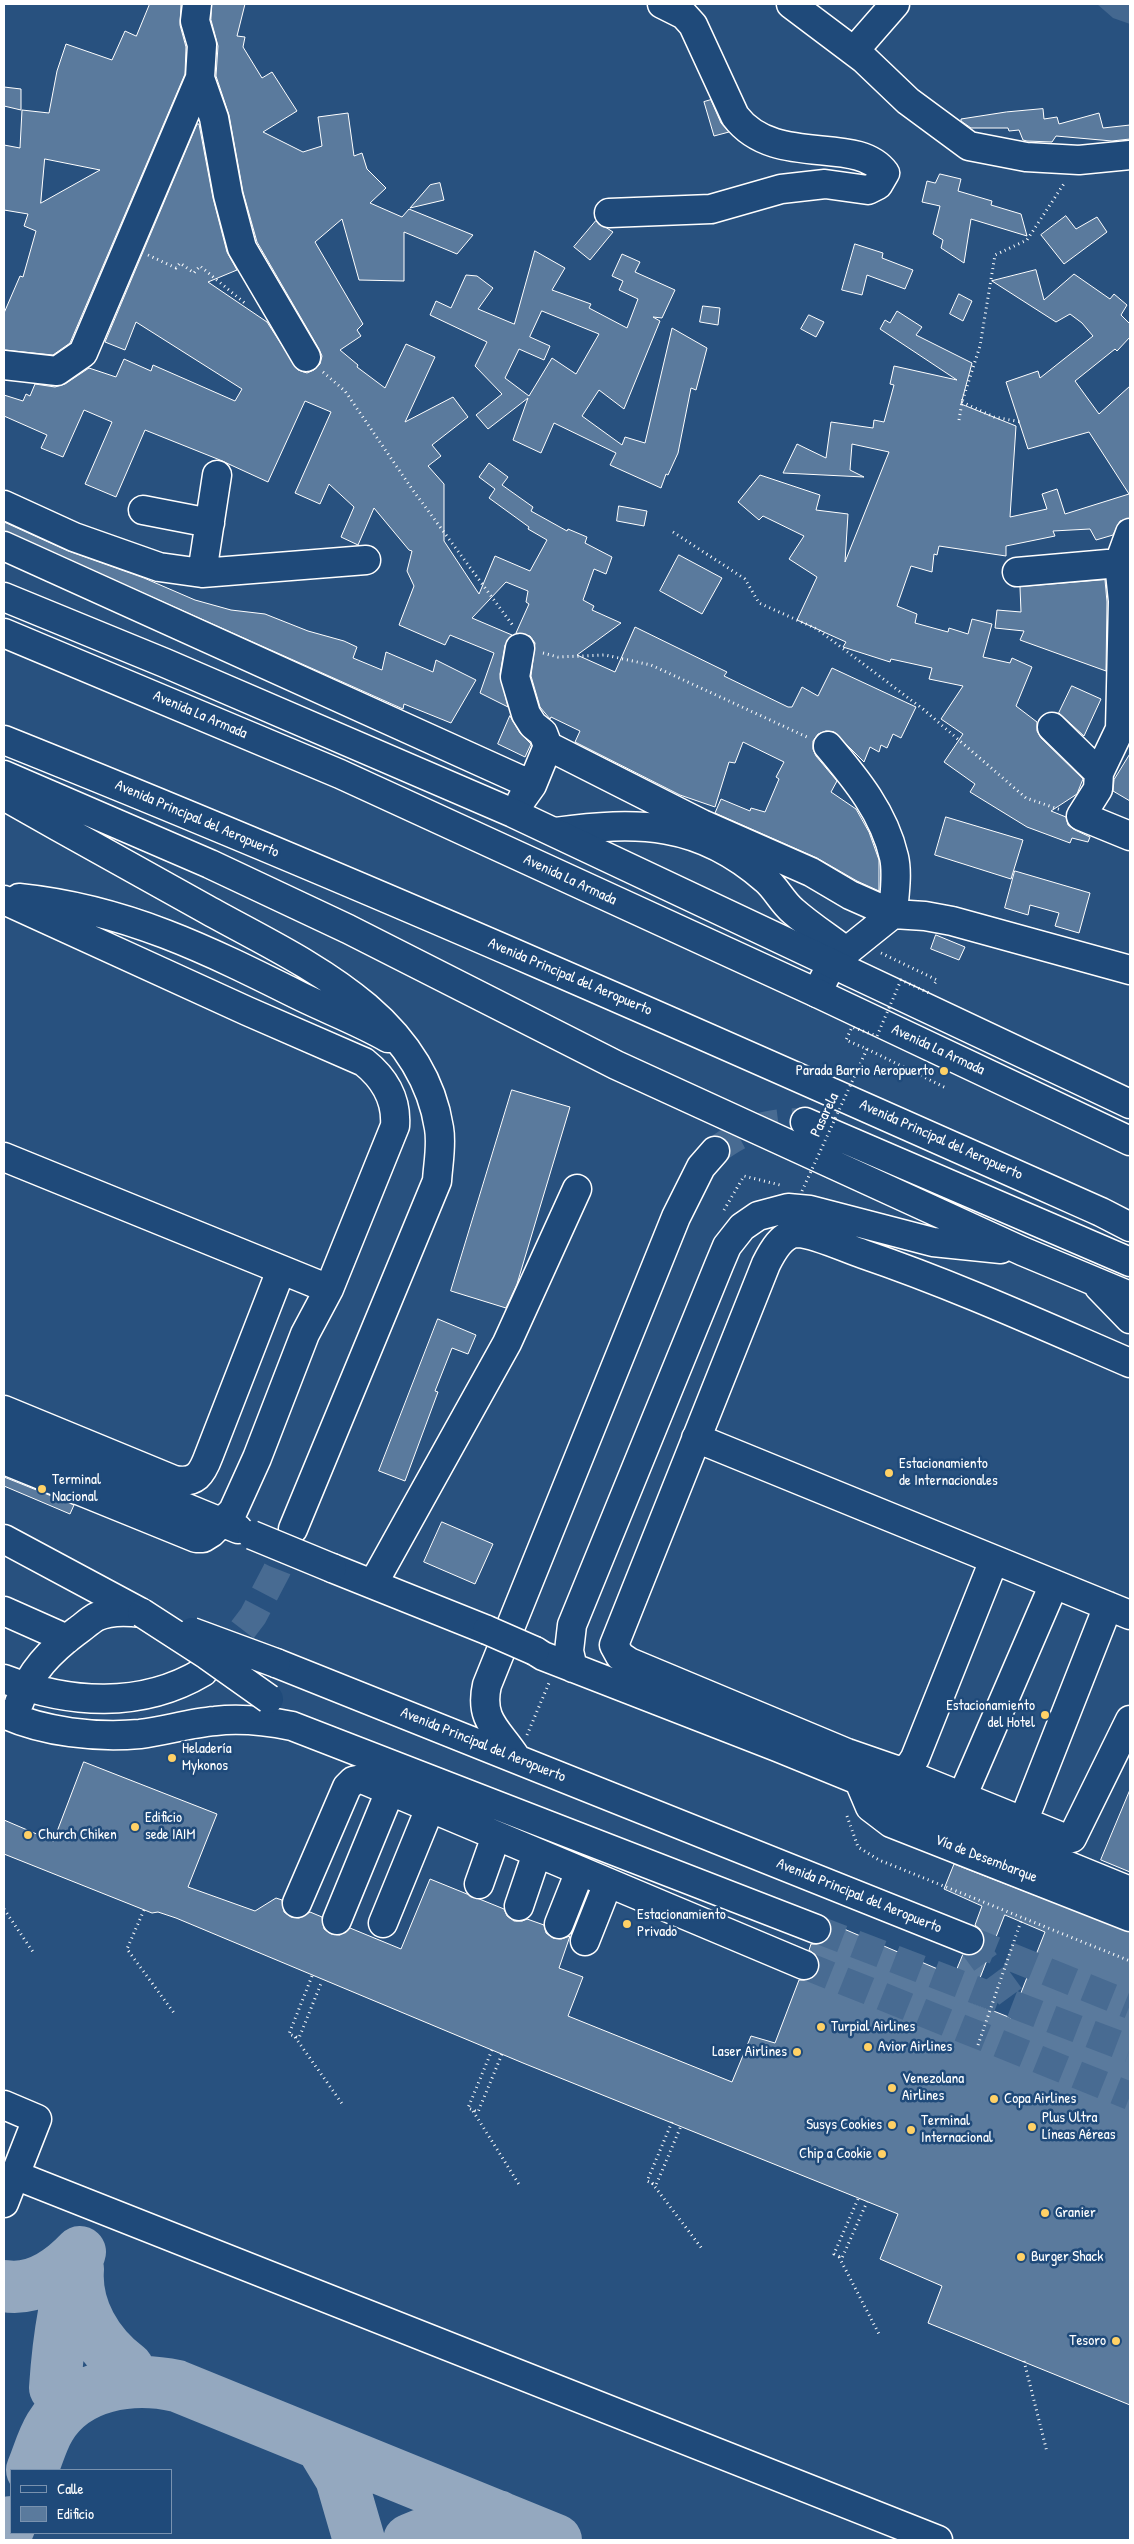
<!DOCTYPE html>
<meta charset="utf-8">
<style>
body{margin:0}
#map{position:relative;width:1134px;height:2544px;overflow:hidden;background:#28517f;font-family:"Patrick Hand",sans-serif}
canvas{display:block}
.frame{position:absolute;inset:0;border:5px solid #fff;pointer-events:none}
.legend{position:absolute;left:10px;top:2469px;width:162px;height:65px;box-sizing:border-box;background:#1f4a7a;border:1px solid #7992af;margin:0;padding:6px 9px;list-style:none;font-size:15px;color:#fff}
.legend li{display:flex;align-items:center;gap:10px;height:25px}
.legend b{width:25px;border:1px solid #7992af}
</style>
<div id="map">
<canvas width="1134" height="2544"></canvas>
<div class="frame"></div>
<ul class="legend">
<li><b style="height:6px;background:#1f4a7a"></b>Calle</li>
<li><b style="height:14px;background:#5a7a9d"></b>Edificio</li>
</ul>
</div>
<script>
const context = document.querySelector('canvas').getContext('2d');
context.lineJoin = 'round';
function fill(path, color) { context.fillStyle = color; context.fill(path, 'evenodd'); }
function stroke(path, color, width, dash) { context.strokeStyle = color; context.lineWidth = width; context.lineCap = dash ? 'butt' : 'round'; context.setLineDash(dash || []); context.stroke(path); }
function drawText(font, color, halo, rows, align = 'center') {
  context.font = font + ' "Patrick Hand",sans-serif'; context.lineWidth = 5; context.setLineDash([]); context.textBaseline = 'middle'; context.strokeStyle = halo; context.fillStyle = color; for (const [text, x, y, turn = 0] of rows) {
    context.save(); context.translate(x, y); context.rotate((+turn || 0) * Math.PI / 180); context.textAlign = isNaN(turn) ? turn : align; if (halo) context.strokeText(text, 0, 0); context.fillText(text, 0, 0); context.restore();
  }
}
const green = new Path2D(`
 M1097,4H1130V24L1113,18Z`);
const taxiway = new Path2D(`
 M78,2269C75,2308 97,2345 128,2368
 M4,2286C34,2291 60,2273 80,2252C64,2296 58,2342 55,2388
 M321,2445L341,2478L359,2540
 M32,2470C38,2456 42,2440 50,2427C76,2384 132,2376 177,2386L556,2540
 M4,2539L11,2522
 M409,2540C440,2527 463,2517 498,2516`);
const building = new Path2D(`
 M150,4H181L180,25L186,47L185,74L70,343L53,355L4,350V313L20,276L23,277L36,231L24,226L28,214L4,210V145L20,148L22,110L49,113L57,71L66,44L112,60L125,31L136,36ZM45,159L100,170L41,203Z
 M212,4H245L237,36L245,37L243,47L262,78L272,72L297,111L263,132L303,152L322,146L318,117L348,113L354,156L362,153L367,169L386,188L370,203L402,217L409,209L473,235L457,254L404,232V281L359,280L342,219L315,242L363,324L357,330L361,336L340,350L358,365L357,367L385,388L406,344L435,357L405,422L453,397L468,417L432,445L441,456L428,466L444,484V541L479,594L495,556L530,571L547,540L528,529L529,527L489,498L495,489L479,477L489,463L508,477L502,485L533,507L531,511L567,531L568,529L587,537L585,543L612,557L606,574L594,569L583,600L594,606L592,610L621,623L577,655L615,672L635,627L727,672L724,676L788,707H792L802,687L818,696L832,668L916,707L901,738L893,734L887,748L881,745L879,752L870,747L864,762L834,732L826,731L818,734L813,741V749L816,756L837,781L831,792L856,809L869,832L879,860V891L857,881L817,858L715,813L721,799L750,811L751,808L765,812L779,779L776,777L784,762L743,742L735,763L729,762L715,807L680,795L575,742L580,731L551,717L550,719L540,707L531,676L535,643L530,636L516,633L529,604L526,602L528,591L506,582L472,618L512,635L505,645L500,674L508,707L480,693L494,653L450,635L445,645L399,625L414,586L407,571L412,551L409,550L374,508L358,545L341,537L354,507L329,484L320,504L295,493L331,412L305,401L268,482L220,460L145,430L116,497L85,484L112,422L84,410L63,457L41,448L47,435L4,416V395L23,401L26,394L30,396L35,384L55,387L65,384L89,368L116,377L124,359L151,371L153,365L235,401L242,389L136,322L125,350L105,342L197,124H199L213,198L227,252L237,270L208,282L267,322L298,370L307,373L314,370L320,364L322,356L319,349L257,242L243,192L229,115L216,76L218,46L211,20Z
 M4,87L21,89V110L4,106Z
 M711,100L721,123L729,132L714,136L704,102Z
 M1043,109L1044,119L1057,117L1059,124L1099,113L1103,128L1130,125V139L1112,141L1056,136L1052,142L1027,141L1023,140L1019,130L1009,131L1008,128H971L961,121V119L1006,112Z
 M940,174L961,179L958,191L992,201L991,205L1021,214L1027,236L971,219L964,263L941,248L943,240L933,234L940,206L922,202L927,181L935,183Z
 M440,183L444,200L410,208L430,185Z
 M1066,216L1076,229L1097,217L1107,232L1064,264L1041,235Z
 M596,221L613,232L590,260L574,247Z
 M855,244L883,253L882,258L913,270L905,289L867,275L862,295L842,290Z
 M535,251L565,268L552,290L591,304L589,308L627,328L638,299L619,290L623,281L612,276L622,254L640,262L635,272L675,290L662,318L653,317L660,321L624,409L599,390L582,416L622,445L625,437L645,443L672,328L707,348L696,390L691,388L678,453L668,475L666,474L661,488L610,465L616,453L554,423L541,453L513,440L528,398L488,429L476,415L502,394L475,366L487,342L430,315L436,301L451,308L466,275L477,276L493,288L478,309L514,324ZM542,311L599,334L576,374L552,358L529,396L505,378L519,349L544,360L550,346L530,337Z
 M1036,270L1044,300L1074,274L1110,299L1114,294L1127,305L1121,315L1130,324V337L1117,351L1115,349L1075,381L1099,414L1130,386V518L1120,521L1113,535L1096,540L1090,529L1053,531L1055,536L1006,546V556L939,546L937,555L934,554L932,572L911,566L897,606L917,614L915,623L948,632L949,628L968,634L972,619L992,624L983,657L1010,663L1012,658L1032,667L1016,706L1037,722V731L1041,738L1083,779L1077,794L1051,811L1066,817L1068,825L1075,830L1090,837L1088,842L1072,838L1070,843L1027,827L970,792L975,784L944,762L963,734L941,719L963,686L929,679L932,668L891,659L890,662L843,647L846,642L797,620L817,577L789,559L804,536L763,516L759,520L738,502L760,475L820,495L816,510L848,514L845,562L889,452L852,444L850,470L864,477L783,473L797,444L826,458L831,422L873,428L874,420L884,422L894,385L890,384L894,366L957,380L880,329L885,320L890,323L897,311L922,327L916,335L972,363L961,404L1016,426L1010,517L1047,509L1042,494L1057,489L1065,514L1129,494L1089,432L1028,449L1006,382L1038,371L1040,378L1093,336L1082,323L1070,314L1056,322L992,281Z
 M959,294L972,301L963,321L950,314Z
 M703,306L720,308L718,325L700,322Z
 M809,315L824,322L816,337L801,329Z
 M619,506L647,511L644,526L617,521Z
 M4,522L68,551L144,578L195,600L231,610L265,614L308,631L344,641L357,647L353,658L382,670L386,652L433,672L436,660L476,680L451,723L404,704L403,709L4,531Z
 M679,555L722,578L702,614L660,591Z
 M1105,580L1107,602L1106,671L1020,640L1024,631L995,628L997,610L1021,612L1020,587Z
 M1072,686L1101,699L1084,736L1059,713Z
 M510,716L520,733L531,744L525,757L498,744Z
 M1130,754V801L1113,791L1114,780Z
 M946,817L1023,840L1011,879L935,855Z
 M1015,871L1090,893L1079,933L1055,926L1059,913L1030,905L1028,915L1005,908Z
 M936,935L965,947L959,960L931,949Z
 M512,1090L570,1107L517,1284L506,1308L451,1291Z
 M438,1319L476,1335L468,1354L452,1348L435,1391L438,1392L405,1481L379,1471Z
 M4,1477L74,1505L70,1514L4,1486Z
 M442,1522L493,1544L475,1584L424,1562Z
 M84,1762L217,1814L188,1887L255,1911L276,1898L282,1900L284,1912L291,1917L299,1918L310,1912L322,1917L324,1929L331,1934L340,1935L350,1928L401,1949L430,1879L504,1909L507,1916L514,1921H522L527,1919L544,1925L546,1933L553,1938L561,1939L570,1936L559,1968L583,1977L568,2016L732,2082L751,2036L775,2043L799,1980H805L813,1978L818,1971L820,1964L817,1956L809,1950L811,1944H819L826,1941L831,1934L830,1923L954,1976L963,1954L972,1955L979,1952L984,1945V1937L981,1930L975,1925L982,1906L944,1889L954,1864L1130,1932V2405L928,2323L942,2286L880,2259L898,2214L523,2063L176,1918L158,1912L152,1913L4,1854V1820L53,1841ZM1005,1915L1045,1932L1011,2018L971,2002Z
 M1130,1790V1872L1101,1860Z`);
const minorTunnel = new Path2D(`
 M715,1151C746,1128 767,1122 805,1122
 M217,1663L253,1616L277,1570L293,1529
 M816,1929L1130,2049
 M969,1940L1130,2005
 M969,1940L1016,2004
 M804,1965L1130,2096`);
const path = new Path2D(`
 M148,255L176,268L180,263L194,273L200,266L247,305
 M323,372L345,391L412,489L514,627
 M962,402L994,417L1021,422
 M959,420L962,402L980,346L995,255L1027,240L1065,182
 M673,532L745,579L759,603L817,629L923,709L1026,798L1061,810
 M543,653L558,657L605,655L651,665L809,738
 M881,953L937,980L933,986
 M867,1049L946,1088
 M724,1210L744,1176L780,1185
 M527,1735L549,1683
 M847,1816L858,1847L879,1860L1130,1961
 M4,1909L33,1952
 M144,1910L127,1949L174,2013
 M312,1976L289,2034L299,2038L322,1981
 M295,2037L343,2105
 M978,2045L1022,1918
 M492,2050L468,2108L478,2112L502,2054
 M473,2111L520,2186
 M672,2122L647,2181L656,2185L681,2126
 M652,2183L703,2250
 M858,2199L834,2254L842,2258L867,2202
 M839,2257L880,2336
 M1024,2361L1047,2452`);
const minor = new Path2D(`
 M791,4L864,59L908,101L969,146L1026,157L1079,160L1130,155
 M854,51L895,4
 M200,78L214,118L228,195L242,248L306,357
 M609,213L711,209L781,189L825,184L868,190L878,185L885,173C857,134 775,169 735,116L693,25L684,15L662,4
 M4,365L57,371L83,353L200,78L202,45L195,21L197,4
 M4,505L74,537L159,567L202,573L366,560
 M143,510L210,523
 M1130,533L1119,563L1123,601L1120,729L1099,773L1098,789L1081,816L1130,836
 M4,546L532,785
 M1017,572L1119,563
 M202,573L217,475
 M520,648L515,677L526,714L533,725L543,733L548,746L532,785L522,799
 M1052,727L1099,773
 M4,740C374,888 737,1050 1101,1212L1130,1227
 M548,746L702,824L811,872L850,895L893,914C894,897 898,874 894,857C884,813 856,779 828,746
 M4,775L210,864L348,929L616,1065L1022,1251L1130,1296
 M4,796C71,834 138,871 206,909C297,960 421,1011 439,1128C442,1145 438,1164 437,1181L293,1529
 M555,832C638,821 699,821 765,879C776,888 782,902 793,911C810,926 829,938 847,952
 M19,898C126,909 208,950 302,997C331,1011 360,1022 388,1038
 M4,900L247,1011L364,1062C384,1078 397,1099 395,1126L329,1289L305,1334L257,1458L233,1511L211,1533L203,1538H196L4,1460
 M817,993L832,963L893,914L925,916L952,921L1130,970
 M805,1122L1130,1262
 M4,1157L329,1289
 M1099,1287L1130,1319
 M4,1410L174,1480C196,1484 202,1474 209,1455L281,1270
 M4,1433L238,1529
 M696,1438L1130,1615
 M4,1539L140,1612
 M994,1560L915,1758L909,1767L899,1771L847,1753L629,1662L620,1656L614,1645L766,1264C772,1252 782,1233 798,1233C816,1234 845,1248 863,1254C954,1285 1042,1325 1130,1363
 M332,1568L487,1630
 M373,1584L507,1343L577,1189
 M4,1611L67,1639
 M535,1651L543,1656L777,1747L1130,1891
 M276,1663L969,1940
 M573,1668L569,1651L572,1625L719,1265L727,1246L742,1227L758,1216L788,1208L810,1210L933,1242L1001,1249
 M4,1679C69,1704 141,1709 203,1672
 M19,1703C30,1672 50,1651 77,1631C83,1627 89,1621 96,1617C110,1610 127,1611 142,1613
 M4,1714C44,1732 96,1738 140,1734C165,1731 190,1723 215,1721C241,1718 267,1721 292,1726L816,1929
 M515,1756C498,1730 479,1720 487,1685L676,1217L701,1167L715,1151
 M899,1771L1067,1839L1072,1838L1130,1720
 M859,1781L870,1807L891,1823L1130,1917
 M962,1797L1054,1584
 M1023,1822L1108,1606
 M479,1884L496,1836
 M297,1903L347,1787L353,1781L362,1779L804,1965
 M519,1906L537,1853
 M337,1920L390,1791
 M383,1923L430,1808
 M559,1924L580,1871
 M585,1941L608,1883
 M4,2105L37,2119L4,2203
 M15,2175L938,2540`);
const major = new Path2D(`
 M4,597L165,663L513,813L1130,1104
 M4,633L340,774L817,993L1130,1141`);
const pathBridge = new Path2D(`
 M802,1191L867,1049L846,1040L852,1027L877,1036L901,980L929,993`);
const minorBridge = new Path2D(`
 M252,1535L332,1568
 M142,1613L207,1655L269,1699
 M487,1630L535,1651
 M192,1632L276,1663`);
const markers = [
 [944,1071,5,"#ffd166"],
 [889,1473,5,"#ffd166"],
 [42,1489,5,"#ffd166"],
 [1045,1715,5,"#ffd166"],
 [172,1758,5,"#ffd166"],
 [135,1827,5,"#ffd166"],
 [28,1835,5,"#ffd166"],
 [627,1924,5,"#ffd166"],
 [821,2027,5,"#ffd166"],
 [868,2047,5,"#ffd166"],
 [797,2052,5,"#ffd166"],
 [892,2088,5,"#ffd166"],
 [994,2099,5,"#ffd166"],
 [892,2125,5,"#ffd166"],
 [1032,2127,5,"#ffd166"],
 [911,2130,5,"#ffd166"],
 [882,2154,5,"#ffd166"],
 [1045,2213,5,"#ffd166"],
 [1021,2257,5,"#ffd166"],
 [1116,2341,5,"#ffd166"]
];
const streetNames = [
 ["Avenida La Armada",200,715,23],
 ["Avenida Principal del Aeropuerto",197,819,23],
 ["Avenida La Armada",570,880,25],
 ["Avenida Principal del Aeropuerto",570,977,23],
 ["Avenida La Armada",938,1050,25],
 ["Pasarela",825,1115,-65],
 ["Avenida Principal del Aeropuerto",941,1140,24],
 ["Avenida Principal del Aeropuerto",483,1745,22],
 ["Vía de Desembarque",986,1859,21],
 ["Avenida Principal del Aeropuerto",859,1896,22]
];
const poiNames = [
 ["Parada Barrio Aeropuerto",934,1071,"right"],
 ["Estacionamiento",899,1464],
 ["de Internacionales",899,1481],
 ["Terminal",52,1480],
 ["Nacional",52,1497],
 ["Estacionamiento",1035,1706,"right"],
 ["del Hotel",1035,1723,"right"],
 ["Heladería",182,1749],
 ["Mykonos",182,1766],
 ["Edificio",145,1818],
 ["sede IAIM",145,1835],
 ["Church Chiken",38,1835],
 ["Estacionamiento",637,1915],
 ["Privado",637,1932],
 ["Turpial Airlines",831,2027],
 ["Avior Airlines",878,2047],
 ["Laser Airlines",787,2052,"right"],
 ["Venezolana",902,2079],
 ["Airlines",902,2096],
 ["Copa Airlines",1004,2099],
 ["Plus Ultra",1042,2118],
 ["Líneas Aéreas",1042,2135],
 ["Terminal",921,2121],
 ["Internacional",921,2138],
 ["Susys Cookies",882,2125,"right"],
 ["Chip a Cookie",872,2154,"right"],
 ["Granier",1055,2213],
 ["Burger Shack",1031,2257],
 ["Tesoro",1106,2341,"right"]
];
fill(green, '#446890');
stroke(taxiway, '#94a8bf', 52);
fill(building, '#5a7a9d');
stroke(building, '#fff', 1);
stroke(minorTunnel, '#486b92', 28, [28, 14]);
stroke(minor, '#fff', 31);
stroke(major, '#fff', 31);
stroke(path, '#fff', 3, [1, 4]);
stroke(minor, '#1f4a7a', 28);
stroke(major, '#1f4a7a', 28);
stroke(minorBridge, '#fff', 31, []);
stroke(pathBridge, '#fff', 3, [1, 4]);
stroke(minorBridge, '#1f4a7a', 28);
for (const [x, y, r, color] of markers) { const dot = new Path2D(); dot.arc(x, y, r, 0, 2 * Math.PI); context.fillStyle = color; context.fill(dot); stroke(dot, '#1f4a7a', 2); }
drawText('15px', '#fff', '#1f4a7a', streetNames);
drawText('15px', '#fff', '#1f4a7a', poiNames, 'left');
</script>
